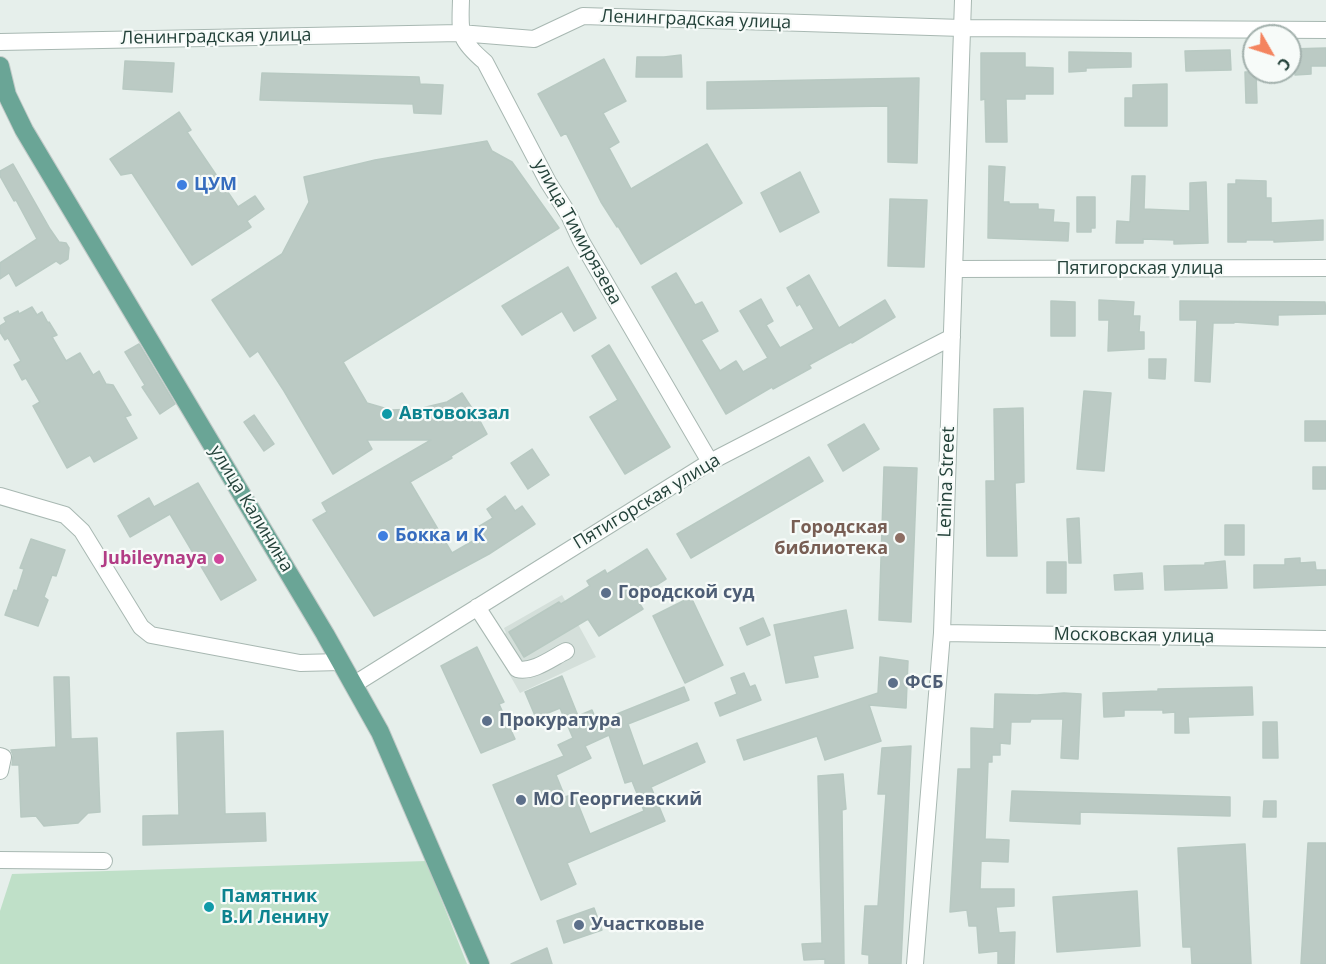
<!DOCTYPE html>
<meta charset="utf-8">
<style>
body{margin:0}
#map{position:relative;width:1326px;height:964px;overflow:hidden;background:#e6efeb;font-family:"Open Sans",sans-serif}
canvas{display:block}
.north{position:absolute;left:1242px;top:24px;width:60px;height:60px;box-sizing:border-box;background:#f7fbf9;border:2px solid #a3b1ad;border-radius:50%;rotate:129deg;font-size:16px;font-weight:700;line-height:24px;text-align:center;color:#24423a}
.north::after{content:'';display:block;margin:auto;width:21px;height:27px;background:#f4845f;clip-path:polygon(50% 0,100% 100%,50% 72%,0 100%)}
</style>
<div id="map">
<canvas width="1326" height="964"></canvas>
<div class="north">С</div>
</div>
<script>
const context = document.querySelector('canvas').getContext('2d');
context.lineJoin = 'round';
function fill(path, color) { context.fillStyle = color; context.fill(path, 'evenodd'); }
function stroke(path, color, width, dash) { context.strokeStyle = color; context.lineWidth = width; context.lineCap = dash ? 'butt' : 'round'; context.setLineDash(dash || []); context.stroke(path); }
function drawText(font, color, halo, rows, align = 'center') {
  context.font = font + ' "Open Sans",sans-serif'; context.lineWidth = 4.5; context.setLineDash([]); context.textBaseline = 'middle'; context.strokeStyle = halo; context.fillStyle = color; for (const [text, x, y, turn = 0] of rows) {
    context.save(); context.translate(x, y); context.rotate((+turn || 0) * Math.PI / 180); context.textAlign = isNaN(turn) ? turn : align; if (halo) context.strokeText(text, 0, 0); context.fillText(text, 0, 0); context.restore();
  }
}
const built = new Path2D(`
 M562,595L596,657L520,693L491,642L506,633L504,628Z`);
const green = new Path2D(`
 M426,861L467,964H0V911L12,874Z`);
const building = new Path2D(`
 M1326,48V66H1311V74L1295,75V70H1290V49Z
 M1230,50L1231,70L1186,71L1185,51Z
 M1069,52L1131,53V67L1086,68V71L1069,72Z
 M981,53H1025V67L1053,68V94H1025V99H1006L1007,142H986L985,99L981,100Z
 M681,55L682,77H636L637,57H664Z
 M604,59L626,101L603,113L619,142L609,148L631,189L707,144L742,203L641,264L618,226L617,227L601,202L566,133L561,136L538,94Z
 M125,61L174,63L172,92L123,89Z
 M1245,72H1256L1257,103H1246Z
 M262,73L419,77L420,84L443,85L441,114L414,113L413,104L260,100Z
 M919,78L917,163L888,162V106L707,109V82Z
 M1167,84V126H1125V98H1133V85Z
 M179,112L191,130L187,132L238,207L255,196L264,209L247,221L251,227L192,265L132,173L121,175L110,159Z
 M487,141L492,151L512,162L559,228L343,362L367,403L391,410L418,409L447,402L462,393L479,419L487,434L451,456L452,458L410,482L452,553L478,538L473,530L493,518L487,509L505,496L515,511L522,506L535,524L489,554L374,616L313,520L327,512L322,503L431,440H367L372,449L333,474L284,391L258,351L250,357L212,300L282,254L309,202L304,177L375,160Z
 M13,164L50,229L59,242L66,243L69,248L68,259L60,264L56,261L16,286L9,273L0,279V263L37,239L16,200L14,201L0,176V171Z
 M989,166L1005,167L1003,202H1009V204H1038V209L1054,210L1053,222L1069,223L1068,241L988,238Z
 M800,172L819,212L780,232L761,193Z
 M1132,176H1145L1144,209L1190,211V183L1206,182L1208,243L1174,244V240L1143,239V243H1116L1117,221L1130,222Z
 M1236,180L1266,181V198H1271V223L1323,220V240L1274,242V240H1246V242H1228V184H1236Z
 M1077,197H1095V228H1091V232H1077Z
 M890,199L927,200L924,267L888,266Z
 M568,267L596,318L574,331L562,311L522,335L502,306Z
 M676,273L695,305L702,302L718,331L701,340L720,371L736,361L743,372L768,358L740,311L761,299L773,321L766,325L780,348L814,329L800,304L797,306L787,288L809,275L839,328L885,300L895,317L852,343L851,342L809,365L811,368L773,389L772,387L726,414L652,287Z
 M1099,300L1134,302L1133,316H1140L1139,332H1144V349L1108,351L1109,320H1099Z
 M1051,301L1075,302V336H1051Z
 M1180,301L1325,302L1326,314L1278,315V325L1234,322V323H1213L1210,382L1195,381L1197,320H1180Z
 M32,307L37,315L42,312L48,323L49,322L57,335L52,337L66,361L80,353L93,375L99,371L106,384L113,385L131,415L125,417L137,438L94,462L90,455L67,468L33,406L40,402L26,378L22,380L14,365L21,361L8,338L5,340L0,332V326L6,322L4,318L18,311L19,314Z
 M139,344L175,404L160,414L142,387L145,385L125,352Z
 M609,345L670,447L625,474L590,417L618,400L592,356Z
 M1149,359H1166L1165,379L1149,378Z
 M1084,391L1111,393L1104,471L1077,469Z
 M1023,408L1024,482L1015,483L1017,556H987L986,481H995L994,409Z
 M254,415L274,444L264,451L244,422Z
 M1305,421H1326V441H1305Z
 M864,424L879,449L843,471L828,445Z
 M532,449L549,475L528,489L511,463Z
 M809,457L823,481L691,558L677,534Z
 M884,467L917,468L911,622L879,620Z
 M1313,467H1326V489H1313Z
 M198,483L256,580L221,600L170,514L130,537L118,516L149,498L154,507Z
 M1079,518L1081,563H1069L1067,519Z
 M1225,525H1244V555H1225Z
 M31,539L65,550L56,576L52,575L44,597L48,600L38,626L5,615L14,590L17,591L24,569L20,568Z
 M647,549L666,579L636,598L643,609L599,636L588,619L524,657L509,632L559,602L561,604L590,586L587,581L605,570L607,574Z
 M1300,558V563L1315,562L1316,570H1326V585L1254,588V565H1285V559Z
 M1225,561L1227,588L1165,590L1164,566L1205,565V563Z
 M1047,562H1066V593H1047Z
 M1142,573L1143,589L1115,590L1114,575Z
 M691,597L723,665L685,683L653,616Z
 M846,610L853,648L813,656L818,677L786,683L774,625Z
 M763,618L770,635L747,645L740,628Z
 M477,647L504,702L499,704L515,739L481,753L441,666Z
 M880,657L908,661L906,708L869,705L881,741L825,760L817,736L744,760L737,740L878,693Z
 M744,673L750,687L755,685L761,700L720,716L715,703L737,694L731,678Z
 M562,676L578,716L592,710L597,722L684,687L689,700L628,724L643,766L697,743L705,762L651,787L665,821L567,863L576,884L541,900L493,785L564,756L558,745L573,738L560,708L536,718L525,692ZM609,735L625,783L632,781L644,811L590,834L574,794L565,797L556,775L591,758L585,746Z
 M54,677H69L71,739L97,738L100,812L88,813L78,823L44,826L36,816L21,817L19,765H12L13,755L11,750L56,747Z
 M1252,687L1253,715L1188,717L1189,733H1175V712L1163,713V710H1124V716L1104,717L1103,693L1158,691V689Z
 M1064,693L1081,694L1078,759L1061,758L1063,719H1031L1030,722H1011L1010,744L1000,743V755H992V762H988L985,839L1009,840L1008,862L981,861L980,889H1014V906L996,907L999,933L1015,932L1014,964H998V951L979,953L977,926H969L967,910L950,912L958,769H971V728L994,729L995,694L1037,695Z
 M1263,722H1277L1278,758H1263Z
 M223,731L225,814L265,813L266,841L143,845V816L179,815L177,733Z
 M911,746L901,964H869V955L862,954L865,906H878L886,794H878L882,748Z
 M843,774L846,809L842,810L844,964H825V959L804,960L802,944L822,943L818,776Z
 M1012,791L1230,797V816L1080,812V824L1010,821Z
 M1264,801H1276V817H1263Z
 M1308,843H1326V964H1301Z
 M1245,844L1251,964H1192L1191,947H1183L1178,848Z
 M1137,891L1140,946L1057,952L1053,897Z
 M594,908L602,930L564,943L557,921Z
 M547,948L552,964H511Z`);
const minor = new Path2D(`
 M461,0C460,34 458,39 485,62L548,182L569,215L581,241L710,462
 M0,42L460,33L534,39L583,16L962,28L1326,30
 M954,269L1326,268
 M0,496L65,515L82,531L141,627L151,635L300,663L341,662
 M477,607L517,669C533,673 552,658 566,651
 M942,633L1326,639
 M353,685L710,462L952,337
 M0,756L3,757L0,771
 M0,860L104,861
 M915,964L942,633L963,0`);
const major = new Path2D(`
 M0,66L7,95L24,130L325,634L380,732L480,964`);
const markers = [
 [182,185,6,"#3f7fe0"],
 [387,414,6,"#0f9aa8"],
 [383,536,6,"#3f7fe0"],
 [900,538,6,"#8d6e63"],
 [219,559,6,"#d1479c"],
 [606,593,6,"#5c6f8a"],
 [893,683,6,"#5c6f8a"],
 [487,721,6,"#5c6f8a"],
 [521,800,6,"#5c6f8a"],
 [209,907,6,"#0f9aa8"],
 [579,925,6,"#5c6f8a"]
];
const streetNames = [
 ["Ленинградская улица",696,20,2],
 ["Ленинградская улица",216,37,-1],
 ["улица Тимирязева",577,232,61],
 ["Пятигорская улица",1140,269],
 ["Lenina Street",947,482,-88],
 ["Пятигорская улица",647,502,-31],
 ["улица Калинина",251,509,59],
 ["Московская улица",1134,636,1]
];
const shopNames = [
 ["ЦУМ",194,185],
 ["Бокка и К",395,536]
];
const cultureNames = [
 ["Автовокзал",399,414],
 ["Памятник",221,897],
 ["В.И Ленину",221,918]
];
const educationNames = [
 ["Городская",888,528],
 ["библиотека",888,549]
];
const hotelNames = [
 ["Jubileynaya",207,559]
];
const serviceNames = [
 ["Городской суд",618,593],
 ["ФСБ",905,683],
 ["Прокуратура",499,721],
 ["МО Георгиевский",533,800],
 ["Участковые",591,925]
];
fill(built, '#d4dfda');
fill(green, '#bfe0c8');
fill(building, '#bbcac4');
stroke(building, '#b8c9c2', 1.5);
stroke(minor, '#a8b8b2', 18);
stroke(major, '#c2cac8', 20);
stroke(minor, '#fff', 16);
stroke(major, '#6aa596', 18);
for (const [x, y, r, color] of markers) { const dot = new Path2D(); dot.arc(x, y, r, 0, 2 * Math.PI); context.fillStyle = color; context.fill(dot); stroke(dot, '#f7fbf9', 2); }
drawText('18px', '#24423a', '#f7fbf9', streetNames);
drawText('bold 18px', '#366cbe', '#f7fbf9', shopNames, 'left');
drawText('bold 18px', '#0d838f', '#f7fbf9', cultureNames, 'left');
drawText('bold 18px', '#785e54', '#f7fbf9', educationNames, 'right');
drawText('bold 18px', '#b23c85', '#f7fbf9', hotelNames, 'right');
drawText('bold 18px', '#4e5e75', '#f7fbf9', serviceNames, 'left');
</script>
